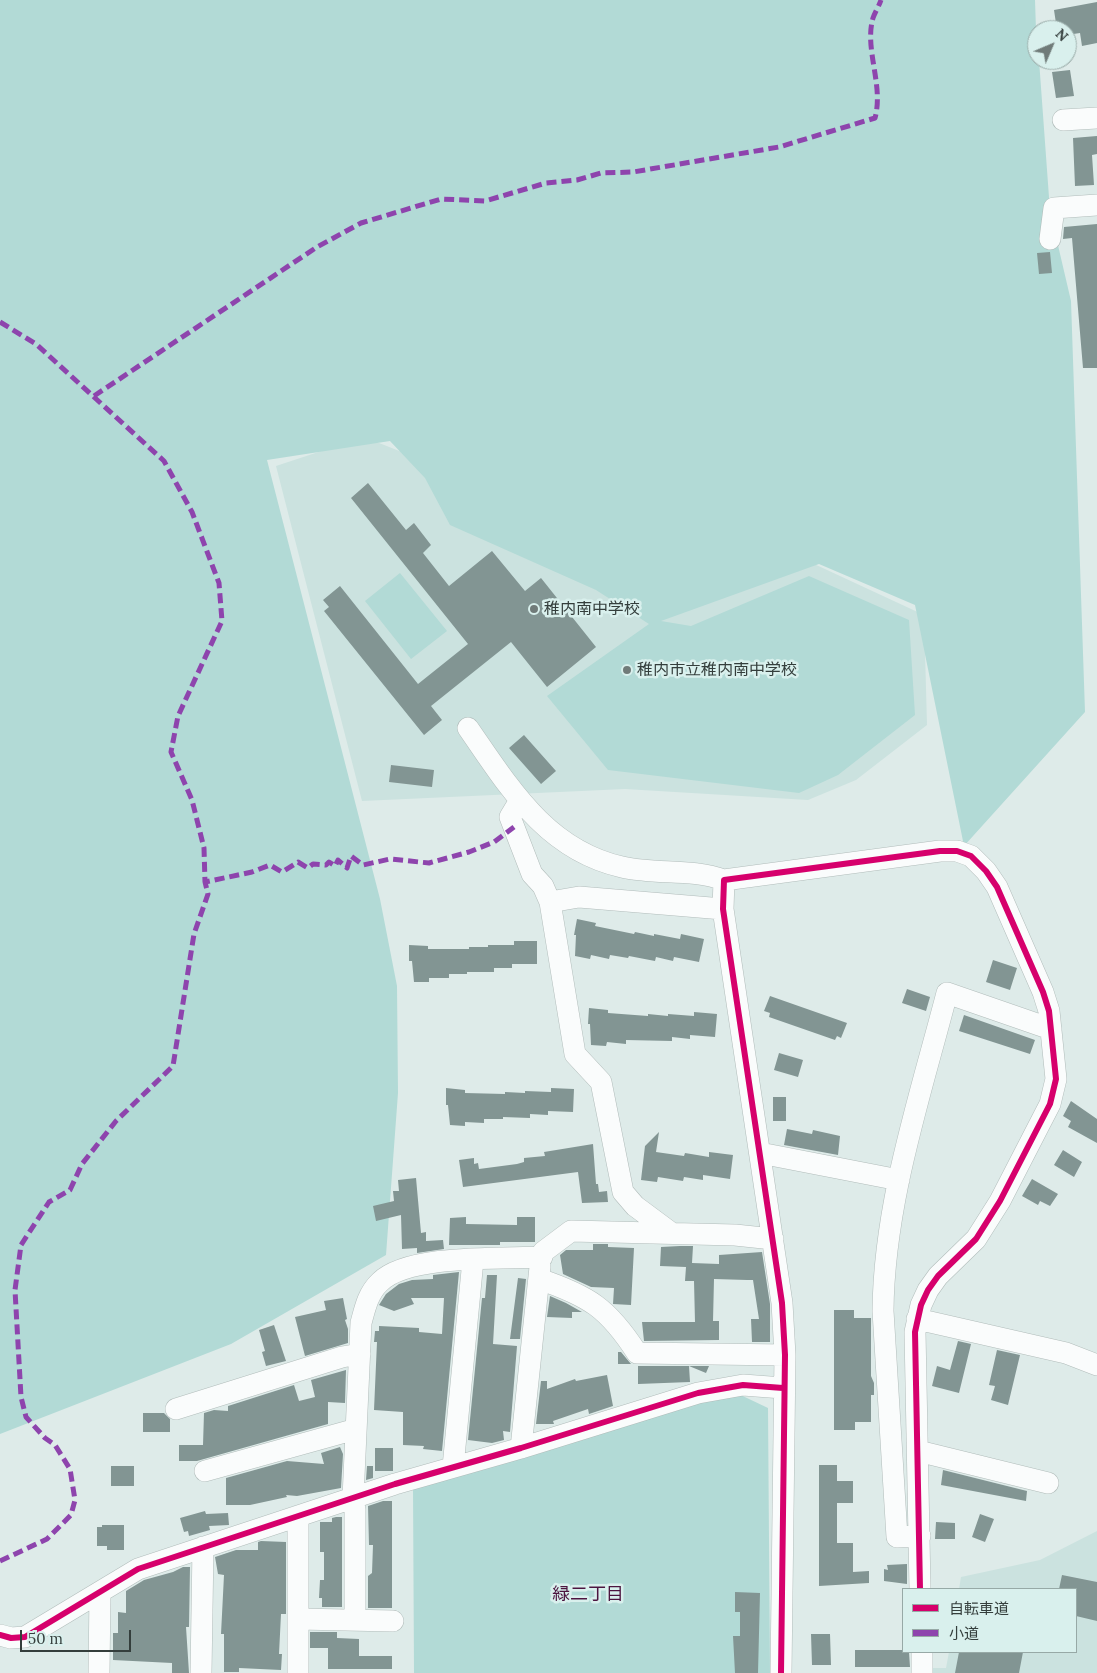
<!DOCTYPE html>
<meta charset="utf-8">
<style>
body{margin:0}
#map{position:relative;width:1097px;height:1673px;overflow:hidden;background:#deebe9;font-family:Lora,"Noto Sans JP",serif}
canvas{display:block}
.legend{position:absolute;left:902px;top:1588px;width:175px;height:65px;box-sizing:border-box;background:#d9f0ed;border:1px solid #97a9a6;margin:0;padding:6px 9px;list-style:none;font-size:15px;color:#343e3c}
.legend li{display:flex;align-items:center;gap:10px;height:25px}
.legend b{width:25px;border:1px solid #97a9a6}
.north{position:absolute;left:1027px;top:20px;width:50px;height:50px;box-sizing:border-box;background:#d9f0ed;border:1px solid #97a9a6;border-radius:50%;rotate:45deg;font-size:14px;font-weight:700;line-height:20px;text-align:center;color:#343e3c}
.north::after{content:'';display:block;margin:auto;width:18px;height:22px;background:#707b79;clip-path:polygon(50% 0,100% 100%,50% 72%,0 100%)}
.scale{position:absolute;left:20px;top:1630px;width:111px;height:22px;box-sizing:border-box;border:2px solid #343e3c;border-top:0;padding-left:6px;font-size:15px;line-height:18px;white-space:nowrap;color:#343e3c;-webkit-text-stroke:4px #d9f0ed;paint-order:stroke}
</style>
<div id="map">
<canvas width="1097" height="1673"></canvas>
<ul class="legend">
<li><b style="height:6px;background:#d6006c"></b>自転車道</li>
<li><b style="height:6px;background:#8e44ad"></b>小道</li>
</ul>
<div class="north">N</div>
<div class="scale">50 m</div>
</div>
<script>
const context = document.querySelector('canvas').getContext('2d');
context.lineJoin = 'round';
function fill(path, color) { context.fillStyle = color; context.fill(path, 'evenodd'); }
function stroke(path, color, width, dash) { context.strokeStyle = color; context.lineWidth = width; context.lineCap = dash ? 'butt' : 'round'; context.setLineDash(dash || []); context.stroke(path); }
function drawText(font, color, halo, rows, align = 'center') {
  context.font = font + ' Lora,"Noto Sans JP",serif'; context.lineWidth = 5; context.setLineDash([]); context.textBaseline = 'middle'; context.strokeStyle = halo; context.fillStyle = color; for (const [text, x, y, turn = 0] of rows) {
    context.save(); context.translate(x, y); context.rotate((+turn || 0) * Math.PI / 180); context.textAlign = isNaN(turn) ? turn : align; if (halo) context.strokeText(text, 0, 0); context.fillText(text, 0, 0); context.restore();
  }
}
const built = new Path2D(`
 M364,437L437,466L812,563L924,615L927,725L856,780L808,800L625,789L362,801L276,466Z
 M1097,1531V1673H929V1668H946L949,1652H1076V1589H959L961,1577L1040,1560Z`);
const green = new Path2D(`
 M0,0H1035L1037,60H1039L1050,211L1071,301L1085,712L964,846L915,605L819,564L661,621L691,626L809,576L909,620L915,715L838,775L799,793L608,770L547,696L649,624L596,590L450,525L425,478L390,441L267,460L380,899L397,986L398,1093L386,1255L231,1344L0,1434Z
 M400,573L447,631L411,659L365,601Z
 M728,1389L768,1408L770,1673H414L413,1488Z`);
const building = new Path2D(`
 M1097,2V43L1082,46L1080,33L1067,35V30H1057L1054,10Z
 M1070,70L1074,96L1056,98L1052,72Z
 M1097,136V154L1092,155L1094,185L1075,186L1073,138Z
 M1097,224V368H1083L1072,238L1063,239L1064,227Z
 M1050,252L1052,273L1039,274L1037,253Z
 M368,483L406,530L414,523L431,545L423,553L449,586L492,551L525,591L541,578L596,647L547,687L511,642L431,706L442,720L424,735L324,611L329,607L323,600L340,586L418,684L468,644L351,498Z
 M524,735L556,771L541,784L509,748Z
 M391,765L434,770L432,787L389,782Z
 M577,919L596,923L595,926L634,934L635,932L654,936V934L680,939L681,934L704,939L699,962L674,957L673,961L656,957L655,961L629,956L628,958L610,955L609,959L591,955L590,959L575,956L576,935H574Z
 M514,941H537V964H512V968H494V972H467V974H449V978H429V982H414L412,961H409V945L428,946V949H469V947H488V945H514Z
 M993,960L1017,968L1010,990L986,982Z
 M907,989L930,997L926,1011L902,1003Z
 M770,996L847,1023L841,1038L837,1036L835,1040L769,1017L770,1013L764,1011Z
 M589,1008L608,1010V1013L648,1016V1014L668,1016V1014L694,1016V1012L717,1014L715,1037L690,1035V1039L672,1037V1041L626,1040V1044L607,1042L606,1046L591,1045L590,1024H588Z
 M964,1015L1035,1040L1030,1054L959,1031Z
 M779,1053L803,1060L798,1077L774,1070Z
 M446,1088L465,1090V1093L505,1094V1092L525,1093V1091L551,1092V1088L574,1089L573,1112L548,1111V1115L530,1114V1118L503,1117V1119H484V1123L465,1122V1126L450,1125L448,1105H446Z
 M773,1097H786V1121H773Z
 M1071,1101L1097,1119V1143L1068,1127L1071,1121L1063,1116Z
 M787,1129L812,1134L813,1130L840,1136L838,1155L784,1145Z
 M659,1132L656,1152L684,1156L685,1153L709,1157V1152L733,1155L730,1179L703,1175V1180L684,1177L683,1181L658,1177L657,1182L641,1180L645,1146Z
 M593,1144L596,1184H598L599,1192L607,1191L608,1202L582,1203L578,1172L463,1187L459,1160L474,1158V1164L478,1163L479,1169L517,1164L524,1162V1158L545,1156L544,1152Z
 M1063,1150L1082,1162L1074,1177L1054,1165Z
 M416,1178L421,1233L426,1232V1241L443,1240L444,1249L417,1253V1248L402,1249L401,1215L376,1221L373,1206L394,1201L393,1191H399L398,1180Z
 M1032,1179L1058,1194L1050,1206L1040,1201L1038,1205L1022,1196Z
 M466,1217V1224L517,1225V1217H535V1242H500V1245H449L450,1218Z
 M593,1244H608V1247L634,1248L631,1305L613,1304L614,1288L591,1287L563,1274L560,1255L566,1250H593Z
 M680,1246H693L692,1263L719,1264V1255L762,1252L770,1304V1342H752L751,1319H759L753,1280H747L714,1279L713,1321H719V1340L644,1341L642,1322H695L694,1281H685L686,1267L660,1266L661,1247Z
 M459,1272L442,1451L423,1449L424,1446L403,1445V1412L374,1410L377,1342H374L375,1331H379V1326L419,1328V1332L442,1334L444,1298H411L414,1304L394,1311L379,1305L386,1294L399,1284L412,1280L433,1279V1275Z
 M487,1275H497L493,1344L517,1346L510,1432L503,1431L504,1440L492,1443L468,1440L482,1298H485Z
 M518,1278L526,1279L520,1339H510Z
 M550,1296L566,1303L582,1312H572V1318L547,1317Z
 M343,1298L347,1319L345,1320L348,1329V1343L305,1356L295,1317L326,1310L324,1301Z
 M834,1310H854V1318H871V1376L874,1383V1395H871V1422H855V1430H834Z
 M274,1325L286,1361L266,1366L262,1352L265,1351L259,1330Z
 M958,1341L971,1344L959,1393L932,1386L937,1366L950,1370Z
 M997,1350L1020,1355L1008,1405L991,1400L995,1386L989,1385Z
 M618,1352H621L631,1364H618Z
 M638,1366H709L706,1373L689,1366L690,1382L638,1384Z
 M346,1370L345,1403L328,1402V1424L197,1461H179V1445H203L204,1413L214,1410L228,1411V1406L294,1385L299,1401L315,1397L311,1380Z
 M607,1375L613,1406L589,1414L588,1409L553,1421L554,1424H536L541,1381H547V1389L575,1379L576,1381Z
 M143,1413H164L170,1419V1432H143Z
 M340,1447L343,1454L341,1488L297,1496L286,1495L287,1497L250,1505H226V1478L287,1461L324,1464L321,1453Z
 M375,1448H393V1471H375Z
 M819,1465H837V1481H853V1503H837V1543H853V1572L869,1571V1583L819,1586Z
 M111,1466H134V1486H111Z
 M367,1466H373V1478L366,1480Z
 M943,1470L1027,1491L1026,1501L941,1485Z
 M383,1501H392V1608H368V1576L372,1573L373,1545H369L368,1506Z
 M205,1511L206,1514L228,1513L229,1525L209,1526L210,1530L189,1536L188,1531L184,1532L180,1518Z
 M980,1514L994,1519L985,1542L972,1537Z
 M336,1517H342V1607H322V1598H319L320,1580H324V1552H320V1522H332V1518Z
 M936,1522L955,1523V1539H935Z
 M102,1525H124V1550H107V1546H97V1527H102Z
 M261,1541L286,1542V1614H281L279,1654H282L281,1670L239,1668V1672H224V1634H221L224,1575L218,1574L215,1557L236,1550H258V1542Z
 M907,1564V1584L884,1581V1569L888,1570L887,1565Z
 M183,1567H190L189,1627H186L189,1673H172V1663L113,1660V1633H118V1612L126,1613V1591L144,1580L173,1572Z
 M1062,1575L1097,1582V1621L1076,1616V1589H1059Z
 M735,1592L760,1593L758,1673H735L733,1636H740V1612H735Z
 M310,1632H337V1638L359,1639V1656H392V1669H328V1648H310Z
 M811,1634H830L831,1665H812Z
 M855,1650H903V1652H909L910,1667H855Z
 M959,1652H1023L1019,1673H955Z`);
const minor = new Path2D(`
 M1063,120L1097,118
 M1050,239L1054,208L1097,205
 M468,728C509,787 546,850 622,867C656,875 691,868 724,880L940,851H957L971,856L986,871L997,887L1043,992L1049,1011L1056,1079L1050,1104L1000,1201L976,1239L938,1276L928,1290L921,1305L915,1332L920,1589
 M519,802L510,817L532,874L543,886L550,902
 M724,880L723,909L782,1303L785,1355L781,1673
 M760,1153L899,1180
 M670,1232L635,1206L623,1192L601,1082L575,1054L550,902L579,897L723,909
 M539,1279C589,1296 608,1308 637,1353L785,1355
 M917,1319L1066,1353L1097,1365
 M176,1409L342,1357L360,1354
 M521,1448L540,1267
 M918,1451L1048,1483
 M453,1467L473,1260
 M205,1471L356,1429
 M920,1536L897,1537L883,1311C884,1203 920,1097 947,993L1051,1029
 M298,1619L393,1621
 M355,1620V1510L353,1498L361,1323C365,1308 368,1293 380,1282C408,1254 502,1259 542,1257L543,1252L571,1231L735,1235L773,1239
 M0,1635L11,1638L25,1637L138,1569L395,1484L521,1448L698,1393L743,1385L783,1388
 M922,1652V1673
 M99,1673L100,1593
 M201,1673L203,1547
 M298,1673V1516`);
const quiet = new Path2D(`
 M0,322L36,344L164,461L192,512L219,583L222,621L178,716L171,752L192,800L204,848L205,882L252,872L270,865L282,872L298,862L308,868L313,864L326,865L329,862L335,866L338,860L347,868L351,856L363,865L390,859L429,863L469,852L494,842L514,827
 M94,396L317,247L361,223L441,199L485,201L546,183L577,180L601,173L633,172L779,147L875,118C884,85 864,49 873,18C875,12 879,6 881,0
 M0,1561L47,1539L71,1515L75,1500L70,1469L55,1445L45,1438L26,1417L21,1397L15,1290L21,1245L49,1202L70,1190L82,1164L116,1121L173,1066L194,934L208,894L205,882`);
const cycleway = new Path2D(`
 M0,1635L11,1638L25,1637L138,1569L395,1484L521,1448L698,1393L743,1385L783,1388
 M781,1673L785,1355L782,1303L723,909L724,880L940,851H957L971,856L986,871L997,887L1043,992L1049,1011L1056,1079L1050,1104L1000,1201L976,1239L938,1276L928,1290L921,1305L915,1332L920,1589`);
const markers = [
 [534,609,5,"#707b79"],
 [627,670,5,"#707b79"]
];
const poiNames = [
 ["稚内南中学校",544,609],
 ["稚内市立稚内南中学校",637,670]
];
const neighbourhoodNames = [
 ["緑二丁目",588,1595]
];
fill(built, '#cbe2df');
fill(green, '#b2dad6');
fill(building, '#829593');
stroke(minor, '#b1bcba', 22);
stroke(minor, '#fafcfc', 21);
stroke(quiet, '#8e44ad', 5, [10, 5]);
stroke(cycleway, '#d6006c', 6);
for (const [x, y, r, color] of markers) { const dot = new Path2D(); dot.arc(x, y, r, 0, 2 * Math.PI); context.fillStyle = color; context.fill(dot); stroke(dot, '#d9f0ed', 2); }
drawText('16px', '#343e3c', '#d9f0ed', poiNames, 'left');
drawText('18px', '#4c1540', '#d9f0ed', neighbourhoodNames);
</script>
